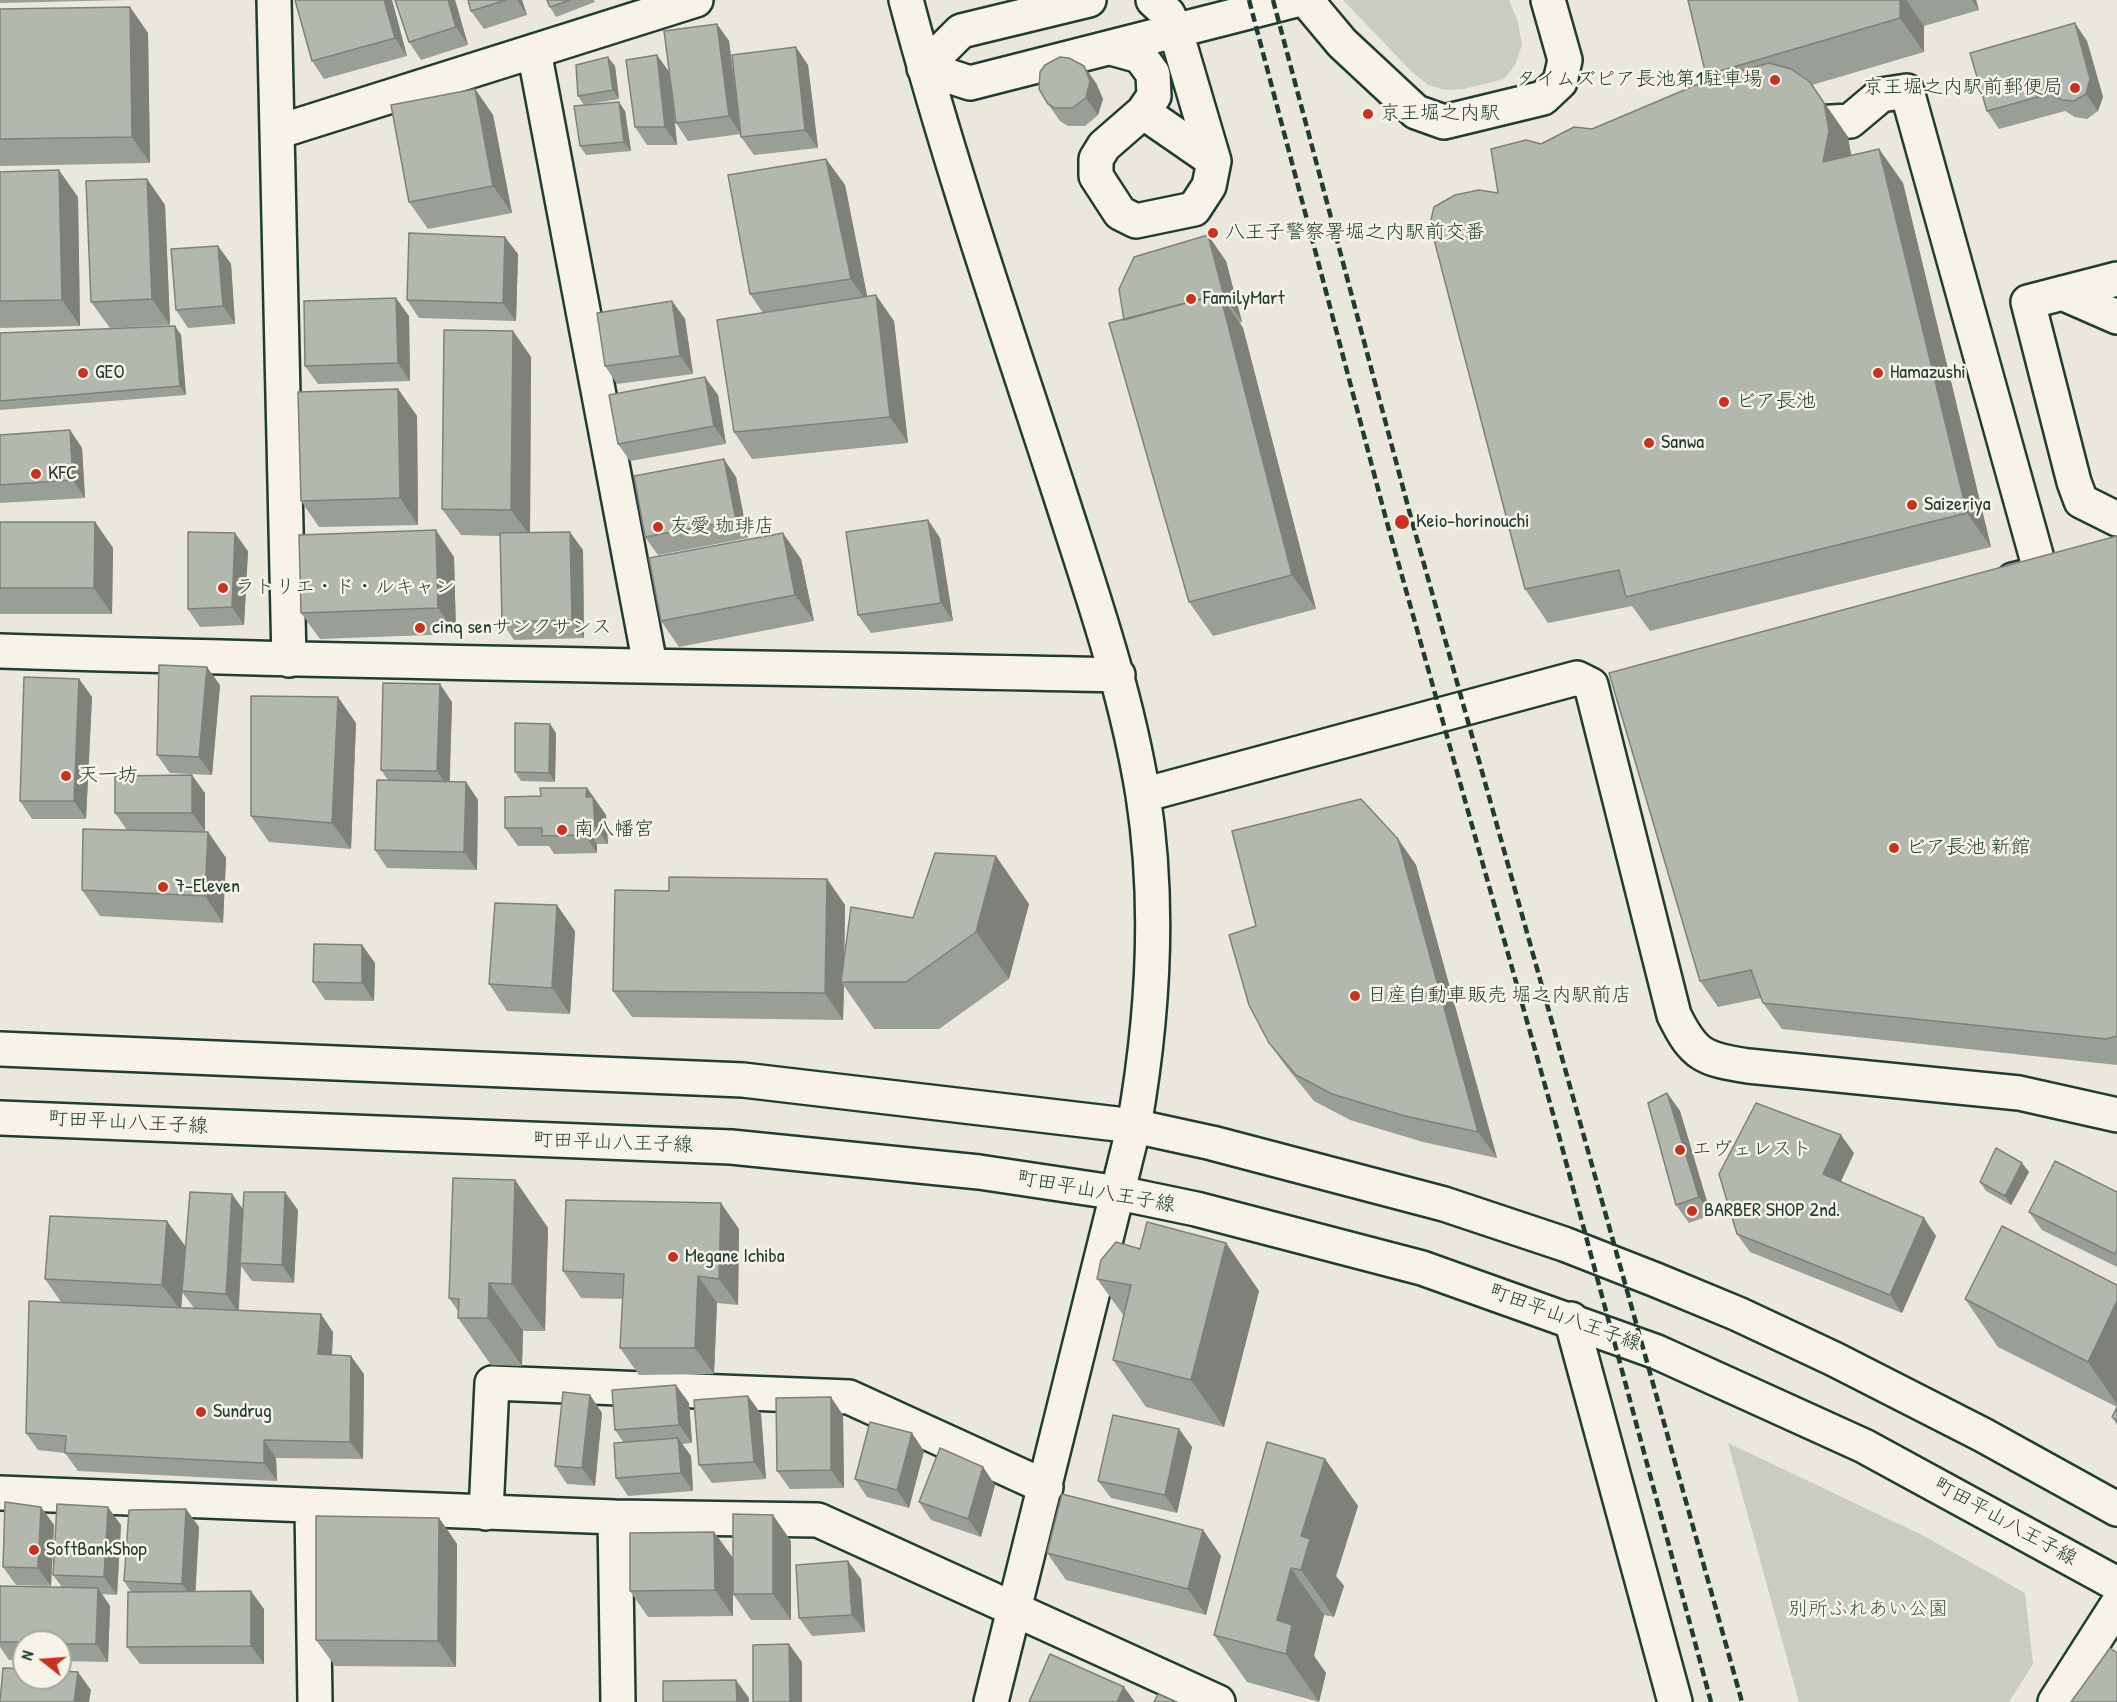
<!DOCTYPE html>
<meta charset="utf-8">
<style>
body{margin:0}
#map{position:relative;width:2117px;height:1702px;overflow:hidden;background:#eae8dd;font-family:"Patrick Hand",sans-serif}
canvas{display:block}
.north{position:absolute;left:12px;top:1630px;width:60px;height:60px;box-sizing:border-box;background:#f7f3e8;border:2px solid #a1aaa0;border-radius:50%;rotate:287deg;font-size:16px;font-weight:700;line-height:24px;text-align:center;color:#1f3d34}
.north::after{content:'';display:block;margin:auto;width:21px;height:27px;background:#c8321e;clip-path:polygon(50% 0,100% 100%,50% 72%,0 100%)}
</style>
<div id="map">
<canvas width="2117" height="1702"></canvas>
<div class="north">N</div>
</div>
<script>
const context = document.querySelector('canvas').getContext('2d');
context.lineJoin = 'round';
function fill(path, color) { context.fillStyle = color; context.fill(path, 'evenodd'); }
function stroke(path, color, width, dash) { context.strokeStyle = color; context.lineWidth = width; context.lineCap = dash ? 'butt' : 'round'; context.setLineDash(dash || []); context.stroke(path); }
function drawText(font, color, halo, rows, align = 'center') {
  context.font = font + ' "Patrick Hand","Klee One",sans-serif'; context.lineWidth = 5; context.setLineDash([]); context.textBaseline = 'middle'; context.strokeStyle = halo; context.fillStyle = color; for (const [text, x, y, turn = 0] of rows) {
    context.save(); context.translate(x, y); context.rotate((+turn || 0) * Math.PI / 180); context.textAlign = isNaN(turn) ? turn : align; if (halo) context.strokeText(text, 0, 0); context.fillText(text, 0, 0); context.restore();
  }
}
const green = new Path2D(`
 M1343,0H1509L1518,22L1522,45L1515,65L1504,79L1464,89L1446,90L1428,85L1412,72Z
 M1728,1443L1924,1536L2025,1593L2033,1664L2009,1702H1799Z`);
const minor = new Path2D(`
 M274,0L289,660
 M906,0C950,166 1006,328 1059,491C1091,591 1126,690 1143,795C1160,904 1153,1018 1134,1126L991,1702
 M1306,0L1342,43L1416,112L1444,122L1543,98L1560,82L1565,60L1548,0
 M1111,48L1140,56L1153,74L1154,96L1143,112L1104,146L1096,159V176L1120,213L1136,221L1194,209L1209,186L1214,161L1176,32L1168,14L1153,0
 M534,51L650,665
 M924,68L970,83L1296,0
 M924,68L961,31L1089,0
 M1143,112L1214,161
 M1793,119L1813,123L1850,121L1881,95L1907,91L2041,573L2013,580
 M277,132L696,0
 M2117,279L2028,302L2074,482L2081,501L2117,519
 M2062,293L2117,317
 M0,651C373,663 746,667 1118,675
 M1143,795L1577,678L1591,685L1674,1015C1694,1056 1704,1059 1748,1066L2019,1093L2117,1115
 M1571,1319L1675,1702
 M0,1493L615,1517L818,1520L1218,1702
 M312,1506L315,1702
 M486,1513L492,1383L849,1397L1046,1487
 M615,1517L618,1702
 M2055,1702L2117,1605`);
const major = new Path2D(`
 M0,1049L743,1080L1134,1126L1212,1143L1444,1204L1564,1244L1656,1280L1738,1314L1834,1359L1983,1435L2117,1509
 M0,1118L731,1147L979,1172L1119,1193L1196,1209L1422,1268L1657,1352L1864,1446L2117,1584`);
const rail = new Path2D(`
 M1249,0L1386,519L1555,1121L1711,1702
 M1273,0L1410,514L1742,1702`);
const wall = new Path2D(`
 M0,0H125L0,3Z
 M295,0H392L407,56L324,79L312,61Z
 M395,0H455L468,45L421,60L409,42Z
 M468,0H522L527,15L484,29L471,11Z
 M547,0H594L595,2L556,17L550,7Z
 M1688,0H1976L1979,10L1924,26V52L1812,85L1848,137L1851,155L1879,149L1903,183L1991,547L1650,631L1632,606L1548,623L1525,589L1498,193L1541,144L1592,129L1709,80L1706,75Z
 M130,7L148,33L150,163L0,166V9Z
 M717,24L729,41L738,111L808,65L818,148L754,155L741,137V134L688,141L676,123L672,90L677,145H647L635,127L669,72Z
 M2087,41L2103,97L2098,111L2087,119L2075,117L2065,111L1999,129L1987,111Z
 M615,66L619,99L584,105L578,96Z
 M1096,83L1103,99L1098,115L1085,126H1068L1060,121L1048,104Z
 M475,89L493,115L512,213L428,229L409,202Z
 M625,111L631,151L586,155L580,146Z
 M826,159L845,185L867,297L894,321L908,443L752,459L734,432L763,313L750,294Z
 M0,172L78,197L80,326L0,328Z
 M147,179L165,205L170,325L110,328L91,302Z
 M218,246L231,264L235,324L188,328L176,310Z
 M518,254L516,321L419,318L407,300Z
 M1226,261L1242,322L1240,323L1243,328L1316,609L1213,636L1189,602L1124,320Z
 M672,301L685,319L693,374L617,384L605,366Z
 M409,316L410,381L318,384L305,366Z
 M175,326L181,335L186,395L0,410V333Z
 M513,331L531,357L530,533L583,550L584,638L514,640L502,622L500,536L461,535L442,509Z
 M398,389L417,416L418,525L319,527L301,501Z
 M718,395L726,444L630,461L618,444Z
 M70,430L82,448L85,498L0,503V435Z
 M736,477L748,538L658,555L645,537Z
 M928,520L940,538L953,621L871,633L858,615Z
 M0,522H95L113,548L112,614H0Z
 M2117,536V1065L1782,1029L1763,1003L1761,998L1718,1007L1700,981Z
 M248,551L244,625L200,627L188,609Z
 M454,557L456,634L320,639L301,613Z
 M801,559L814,621L679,647L661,621Z
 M79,679L92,697L86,819H32L20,801Z
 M220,685L212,775L170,773L157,755Z
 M452,702L450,781L466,782L478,800L477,870L387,868L375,850L388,780L381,770Z
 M356,723L351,849L269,842L251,816Z
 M550,724L556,733L555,782L521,781L515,772Z
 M587,788L606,815L608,844H597V853L554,854L549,846H518L505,828L541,796Z
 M205,793V831H170L208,832L226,858L223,923L100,916L82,890L127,830L115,813Z
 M1398,839L1416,865L1497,1158L1423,1142L1350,1120L1314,1101L1288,1069L1269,1043L1256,926Z
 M827,879L845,905L844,955L913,918L1029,904L1009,979L939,1029H874L844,986L843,1020L632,1017L613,991Z
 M575,931L570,1014L507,1011L489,984Z
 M362,945L375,963L374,1001L325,1000L313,982Z
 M1667,1093L1680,1111L1711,1215L1689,1223L1676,1205Z
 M1854,1153L1841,1181L1936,1236L1902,1313L1750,1252L1737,1234Z
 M2029,1172L2011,1205L1986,1191L1980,1182Z
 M515,1180L548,1228L545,1331H523L522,1366L491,1365L458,1318V1311L449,1298Z
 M2117,1192V1267L2042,1230L2029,1212Z
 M232,1194L243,1210H298L294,1283L252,1281L241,1266L239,1310L333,1332L332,1355L364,1374L363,1459L276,1458L277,1481L78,1471L65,1453L38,1450L26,1433L61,1302L45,1279L185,1247ZM182,1292L194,1308H181Z
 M739,1229L738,1305L717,1303L714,1374L639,1375L620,1348L623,1299L581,1298L563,1271Z
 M1226,1243L1259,1291L1224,1427L1146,1407L1113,1360L1124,1316L1097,1279L1140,1249Z
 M2117,1285V1425L2112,1417L2117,1407L1998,1347L1965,1299Z
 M590,1395L602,1413L595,1486L567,1484L555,1466Z
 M748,1396L761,1414L766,1479L712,1483L699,1465Z
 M689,1403L692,1443L682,1444L691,1456L693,1491L628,1496L616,1478L624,1443L615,1430Z
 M843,1415L844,1488L790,1489L777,1471Z
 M1179,1429L1192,1447L1177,1513L1111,1498L1098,1481Z
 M924,1451L909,1508L867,1497L855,1479Z
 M1325,1459L1358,1506L1336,1576L1344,1586L1334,1617L1324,1615L1314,1656L1326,1673L1319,1702L1247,1682L1214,1635Z
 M983,1467L995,1485L981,1537L931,1520L919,1502Z
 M41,1507L54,1525L51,1586L16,1585L3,1567Z
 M186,1509L199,1527L195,1592L264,1609V1664H140L127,1647L131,1592L124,1581Z
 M439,1518L457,1544L456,1667L335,1666L316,1640Z
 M121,1525L117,1595L102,1594L110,1606L108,1662L60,1661V1642H24V1660H9L0,1647V1586L62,1587L53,1575Z
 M1203,1530L1221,1556L1206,1615L1066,1580L1047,1553Z
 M714,1532L733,1558L791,1541V1620H751L733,1594V1616L648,1617L630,1591Z
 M861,1579L865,1632L812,1636L799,1618Z`);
const shadedWall = new Path2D(`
 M384,0H392L407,56L395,38Z
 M448,0H455L468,45L456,27Z
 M517,0H522L527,15Z
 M1900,0H1906L1924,26V52L1900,18Z
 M1972,0H1976L1979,10Z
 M130,7L148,33L150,163L132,137Z
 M2075,23L2087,41L2103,97L2098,111L2086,94Z
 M717,24L729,41L741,134L729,116Z
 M796,47L808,65L818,148L805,130Z
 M657,55L670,73L677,145L665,127Z
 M608,57L615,66L619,99L613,90Z
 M1084,66L1096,83L1103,99L1098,115L1086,98Z
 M1810,82L1848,137L1853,165L1823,162Z
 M475,89L493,115L512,213L493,186Z
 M619,102L625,111L631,151L624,142Z
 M1879,149L1903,183L1991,547L1967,513Z
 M826,159L845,185L869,305L851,279Z
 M59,170L78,197L80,326L62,300Z
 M147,179L165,205L170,325L152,299Z
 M1208,235L1226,261L1242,322L1224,296Z
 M505,237L518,254L516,321L503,303Z
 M218,246L231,264L235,324L223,306Z
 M1220,294L1243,328L1316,609L1292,575Z
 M876,295L894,321L908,443L890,417Z
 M396,298L409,316L410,381L398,363Z
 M672,301L685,319L693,374L680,356Z
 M175,326L181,335L186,395L180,386Z
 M513,331L531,357L530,536L511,510Z
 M705,377L718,395L726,444L714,426Z
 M398,389L417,416L418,525L400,498Z
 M70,430L82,448L85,498L73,480Z
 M724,459L736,477L748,538L736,520Z
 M928,520L940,538L953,621L941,603Z
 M95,522L113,548L112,614L94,588Z
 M436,530L454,557L456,634L438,608Z
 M570,532L583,550L584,638L572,620Z
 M235,533L248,551L244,625L232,607Z
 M783,533L801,559L814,621L795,595Z
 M207,667L220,685L212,775L199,757Z
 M79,679L92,697L86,819L74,801Z
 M440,684L452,702L449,789L437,771Z
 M338,697L356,723L351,849L332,823Z
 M550,724L556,733L555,782L549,773Z
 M192,775L205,793V831L192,813Z
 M466,782L478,800L477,870L464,852Z
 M587,788L606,815L608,844L595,826L586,797Z
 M585,826L597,844V853L585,835Z
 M208,832L226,858L223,923L205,896Z
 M1398,839L1416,865L1497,1158L1478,1132Z
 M996,856L1029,904L1009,979L976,932Z
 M827,879L845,905L844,982H841L844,986L843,1020L825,993Z
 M557,905L575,931L570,1014L552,988Z
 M362,945L375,963L374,1001L362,983Z
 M1667,1093L1680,1111L1711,1215L1699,1197Z
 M1841,1135L1854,1153L1836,1192L1823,1174Z
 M2022,1163L2029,1172L2011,1205L2005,1196Z
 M515,1180L548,1228L545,1331L512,1284Z
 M285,1192L298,1210L294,1283L282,1265Z
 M232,1194L245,1212L240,1263L241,1266L238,1312L226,1294Z
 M721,1203L739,1229L738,1305L719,1279Z
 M1924,1218L1936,1236L1902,1313L1890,1295Z
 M167,1221L186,1247L181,1311L162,1285Z
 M1226,1243L1259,1291L1224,1427L1191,1380Z
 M698,1276L717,1303L714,1374L695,1348Z
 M489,1283L523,1331L522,1366L488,1318Z
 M2117,1301V1404L2088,1362Z
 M321,1314L333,1332L331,1371L318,1354Z
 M351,1356L364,1374L363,1459L350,1442Z
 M676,1385L689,1403L692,1443L679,1425Z
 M590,1395L602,1413L595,1486L582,1468Z
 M748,1396L761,1414L766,1479L754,1462Z
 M831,1397L843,1415L844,1488L831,1470Z
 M1179,1429L1192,1447L1177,1513L1165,1495Z
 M912,1433L924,1451L909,1508L897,1490Z
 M678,1438L691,1456L693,1491L681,1473Z
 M264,1440L276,1458L277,1481L264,1463Z
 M1325,1459L1358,1506L1336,1576L1344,1586L1334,1617L1301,1570V1536Z
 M983,1467L995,1485L981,1537L968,1519Z
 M41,1507L54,1525L51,1586L38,1568Z
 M108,1507L121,1525L117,1595L104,1577Z
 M186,1509L199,1527L195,1602L182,1584Z
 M773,1515L791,1541V1620L773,1594Z
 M439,1518L457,1544L456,1667L438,1641Z
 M1203,1530L1221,1556L1206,1615L1188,1589Z
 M714,1532L733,1558V1616L715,1590Z
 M848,1561L861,1579L865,1632L852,1615Z
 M1291,1568L1324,1615L1314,1656L1326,1673L1319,1702L1286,1654L1277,1620Z
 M98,1588L110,1606L108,1662L96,1644Z
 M251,1591L264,1609V1664L251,1646Z
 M789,1644L802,1662V1702H790Z
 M78,1672L91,1690L89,1702H74Z
 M736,1680L749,1698V1702H737Z
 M1124,1687L1135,1702H1117Z`);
const building = new Path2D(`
 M295,0H384L395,38L312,61Z
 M395,0H448L456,27L409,42Z
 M468,0H506L471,11Z
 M547,0H570L550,7Z
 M1688,0H1900V18L1706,75Z
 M130,7L132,137L0,139V9Z
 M2075,23L2090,79L2086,94L2074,101L2062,100L2052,93L1987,111L1970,53Z
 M717,24L729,116L676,123L664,31Z
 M796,47L805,130L741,137L732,55Z
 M657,55L665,127H635L626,60Z
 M608,57L613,90L578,96L576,65Z
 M1060,57L1069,58L1084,66L1090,81L1086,98L1072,108H1055L1048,104L1039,89L1040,72L1045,65Z
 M1769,63L1791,69L1810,82L1824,103L1829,131L1823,162L1879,149L1967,513L1626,597L1619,570L1525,589L1430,224L1434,207L1455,195L1479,190L1498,193L1491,149L1526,140L1541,144L1574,127L1592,129L1708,80Z
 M475,89L493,186L409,202L391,105Z
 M619,102L624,142L580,146L574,106Z
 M826,159L851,279L750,294L728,175Z
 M59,170L62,300L0,301V172Z
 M147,179L152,299L91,302L86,181Z
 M409,233L505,237L503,303L407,300Z
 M1208,235L1224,296L1222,297L1220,294L1124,320L1119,289L1134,257Z
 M218,246L223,306L176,310L171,249Z
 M1220,294L1292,575L1189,602L1109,323Z
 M876,295L890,417L734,432L717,320Z
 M396,298L398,363L305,366L304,301Z
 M672,301L680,356L605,366L597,313Z
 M175,326L180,386L0,401V333Z
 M444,330L513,331L511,510L442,509Z
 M705,377L714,426L618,444L609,395Z
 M398,389L400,498L301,501L298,392Z
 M70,430L73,480L0,485V435Z
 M724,459L736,520L645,537L634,476Z
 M928,520L941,603L858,615L846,532Z
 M0,522H95L94,588H0Z
 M436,530L438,608L301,613L299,535Z
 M188,532L235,533L232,607L188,609Z
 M570,532L572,620L502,622L500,533Z
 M783,533L795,595L661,621L649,558Z
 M2117,536V1036L2106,1039L1763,1003L1751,970L1700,981L1609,673Z
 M159,665L207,667L199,757L157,755Z
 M24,677L79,679L74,801H20Z
 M383,683L440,684L437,771L381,770Z
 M251,696L338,697L332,823L251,816Z
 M515,723L550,724L549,773L515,772Z
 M192,775V813H115V776Z
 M377,780L466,782L464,852L375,850Z
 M540,788H587L586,797H593L595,826H585V835L542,836V828H505V797L541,796Z
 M1361,799L1398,839L1478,1132L1405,1116L1332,1094L1296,1075L1269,1043L1249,1005L1229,935L1256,926L1232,831Z
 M83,829L208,832L205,896L82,890Z
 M935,853L996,856L976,932L906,982H841L851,907L913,918Z
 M669,877L827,879L825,993L613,991L615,890L669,891Z
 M495,903L557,905L552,988L489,984Z
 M314,944L362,945V983L313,982Z
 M1667,1093L1699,1197L1676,1205L1648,1103Z
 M1756,1103L1841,1135L1823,1174L1924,1218L1890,1295L1737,1234L1719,1174Z
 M1996,1148L2022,1163L2005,1196L1980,1182Z
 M2055,1161L2117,1192V1249L2115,1254L2029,1212Z
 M453,1178L515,1180L512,1284L489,1283L488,1318H458L459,1299L449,1298Z
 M190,1192L232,1194L226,1294L182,1291Z
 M244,1192H285L282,1265L240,1263Z
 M566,1200L721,1203L719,1279L698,1276L695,1348H620L624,1274L563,1271Z
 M50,1216L167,1221L162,1285L45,1279Z
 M1147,1222L1226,1243L1191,1380L1113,1360L1131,1285L1097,1279L1101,1260L1116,1242L1140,1249Z
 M2002,1226L2117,1285V1301L2088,1362L1965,1299Z
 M29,1301L321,1314L318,1354L351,1356L350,1442L264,1440V1463L65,1453L66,1436L26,1433Z
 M676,1385L679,1425L615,1430L612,1390Z
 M563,1392L590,1395L582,1468L555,1466Z
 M748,1396L754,1462L699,1465L694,1400Z
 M831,1397V1470L777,1471L776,1398Z
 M2117,1407V1421L2112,1417Z
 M1113,1415L1179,1429L1165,1495L1098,1481Z
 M870,1422L912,1433L897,1490L855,1479Z
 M678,1438L681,1473L616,1478L614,1443Z
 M1267,1442L1325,1459L1301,1536L1310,1539L1301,1570L1291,1568L1277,1620L1292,1625L1286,1654L1214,1635Z
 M940,1448L983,1467L968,1519L919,1502Z
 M1062,1494L1203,1530L1188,1589L1047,1553Z
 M5,1502L41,1507L38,1568L3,1567Z
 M57,1504L108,1507L104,1577L53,1575Z
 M186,1509L182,1584L124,1581L129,1510Z
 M733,1514L773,1515V1594H733Z
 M316,1516L439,1518L438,1641L316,1640Z
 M714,1532L715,1590L630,1591V1533Z
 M848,1561L852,1615L799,1618L796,1565Z
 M0,1586L98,1588L96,1644H60V1642H0Z
 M251,1591V1646L127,1647L128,1592Z
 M789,1644L790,1702H753V1645Z
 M2110,1648L2117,1653V1702H2071Z
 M1050,1654L1124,1687L1117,1702H1029Z
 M3,1668L24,1669V1678H60V1671L78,1672L74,1702H0Z
 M736,1680L737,1702H663V1681Z
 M1158,1694L1176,1702H1154Z`);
const markers = [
 [1775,80,6,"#c8321e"],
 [2075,88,6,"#c8321e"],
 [1368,114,6,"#c8321e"],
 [1213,233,6,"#c8321e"],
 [1191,299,6,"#c8321e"],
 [83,373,6,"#c8321e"],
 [1878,373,6,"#c8321e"],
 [1724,402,6,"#c8321e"],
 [1649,443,6,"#c8321e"],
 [36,474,6,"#c8321e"],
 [1912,505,6,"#c8321e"],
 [1402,522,8,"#c8321e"],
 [658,527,6,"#c8321e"],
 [223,588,6,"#c8321e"],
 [420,628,6,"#c8321e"],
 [66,776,6,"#c8321e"],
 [562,830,6,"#c8321e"],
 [1894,848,6,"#c8321e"],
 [163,887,6,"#c8321e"],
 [1355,996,6,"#c8321e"],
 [1680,1150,6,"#c8321e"],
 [1692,1211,6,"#c8321e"],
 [673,1257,6,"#c8321e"],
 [201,1412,6,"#c8321e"],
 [34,1550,6,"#c8321e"]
];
const poiNames = [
 ["タイムズピア長池第1駐車場",1763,80,"right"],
 ["京王堀之内駅前郵便局",2063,88,"right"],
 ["京王堀之内駅",1380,114],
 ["八王子警察署堀之内駅前交番",1225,233],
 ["FamilyMart",1203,299],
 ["GEO",95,373],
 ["Hamazushi",1890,373],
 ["ビア長池",1736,402],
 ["Sanwa",1661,443],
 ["KFC",48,474],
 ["Saizeriya",1924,505],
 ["Keio-horinouchi",1416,522],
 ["友愛 珈琲店",670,527],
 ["ラトリエ・ド・ルキャン",235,588],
 ["cinq senサンクサンス",432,628],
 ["天一坊",78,776],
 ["南八幡宮",574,830],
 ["ビア長池 新館",1906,848],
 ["7-Eleven",175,887],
 ["日産自動車販売 堀之内駅前店",1367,996],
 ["エヴェレスト",1692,1150],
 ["BARBER SHOP 2nd.",1704,1211],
 ["Megane Ichiba",685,1257],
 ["Sundrug",213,1412],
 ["SoftBankShop",46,1550]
];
const streetNames = [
 ["町田平山八王子線",128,1123,3],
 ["町田平山八王子線",613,1143,2],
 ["町田平山八王子線",1096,1192,10],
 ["町田平山八王子線",1565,1318,20],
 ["町田平山八王子線",2005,1522,29]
];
const parkNames = [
 ["別所ふれあい公園",1868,1610]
];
fill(green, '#c8ccc1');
stroke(minor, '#1f3d34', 38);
stroke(major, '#1f3d34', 38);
stroke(minor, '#f7f3e8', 33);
stroke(major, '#f7f3e8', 33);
stroke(rail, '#1f3d34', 4.5, [9, 4.5]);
fill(wall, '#999e96');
fill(shadedWall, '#7d817a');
fill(building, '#b2b8ae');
stroke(building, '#7d817a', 1.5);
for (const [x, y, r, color] of markers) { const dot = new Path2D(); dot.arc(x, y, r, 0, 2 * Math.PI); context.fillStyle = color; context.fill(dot); stroke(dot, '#f7f3e8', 2); }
drawText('20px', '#1f3d34', '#f7f3e8', poiNames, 'left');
drawText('20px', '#1f3d34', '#f7f3e8', streetNames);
drawText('20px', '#415a50', '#f7f3e8', parkNames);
</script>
